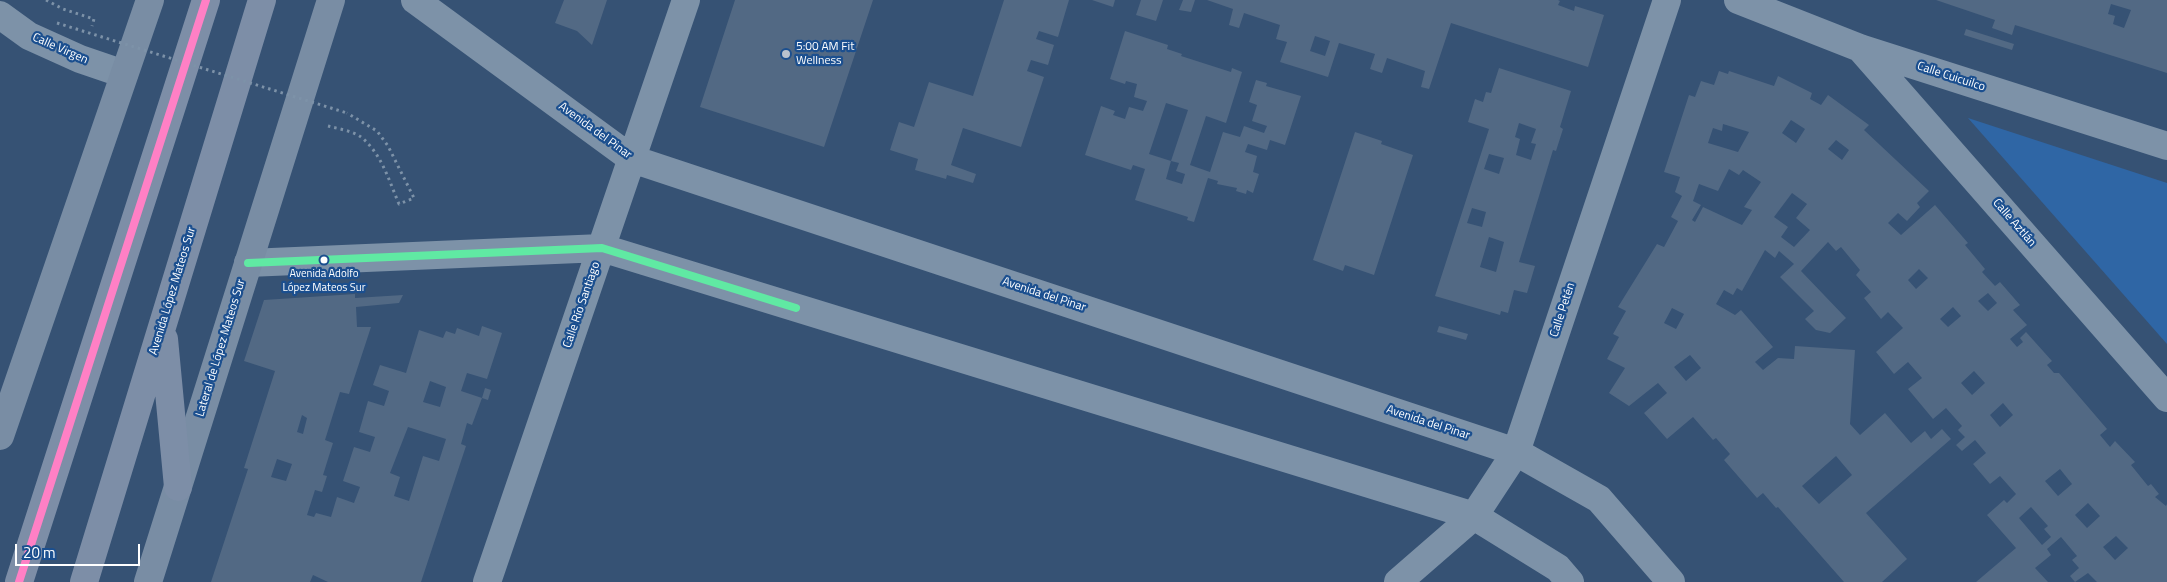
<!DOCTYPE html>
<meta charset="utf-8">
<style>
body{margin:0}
#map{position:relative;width:2167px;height:582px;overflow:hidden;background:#365274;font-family:"Titillium Web",sans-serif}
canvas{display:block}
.scale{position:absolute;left:15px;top:544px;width:125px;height:22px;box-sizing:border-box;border:2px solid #fff;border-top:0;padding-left:6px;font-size:15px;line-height:18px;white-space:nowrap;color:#fff;-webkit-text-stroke:4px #1b4f8f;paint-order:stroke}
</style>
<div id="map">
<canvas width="2167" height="582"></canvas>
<div class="scale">20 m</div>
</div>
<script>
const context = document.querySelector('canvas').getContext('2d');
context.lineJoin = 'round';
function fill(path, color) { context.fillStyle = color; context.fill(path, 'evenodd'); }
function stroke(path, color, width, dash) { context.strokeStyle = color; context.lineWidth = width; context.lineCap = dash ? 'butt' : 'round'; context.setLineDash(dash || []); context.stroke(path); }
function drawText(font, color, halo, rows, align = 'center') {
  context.font = font + ' "Titillium Web",sans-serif'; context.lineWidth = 4.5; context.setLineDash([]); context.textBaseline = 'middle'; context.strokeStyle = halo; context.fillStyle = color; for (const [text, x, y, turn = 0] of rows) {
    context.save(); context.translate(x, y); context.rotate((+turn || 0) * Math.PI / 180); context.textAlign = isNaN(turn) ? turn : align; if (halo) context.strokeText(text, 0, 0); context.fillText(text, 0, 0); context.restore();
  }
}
const green = new Path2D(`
 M1968,118L2167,183V344Z`);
const building = new Path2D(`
 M564,0H607L592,45L577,31L555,23Z
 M735,0H873L824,147L700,107Z
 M1004,0H1069L1058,37L1039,31L1036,39L1054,45L1048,65L1031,60L1027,71L1044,77L1021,147L963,128L951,165L976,174L973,183L947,175L946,179L915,170L918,159L890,150L899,122L914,127L929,82L973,96Z
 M1092,0H1115L1113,7Z
 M1141,0H1163L1156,21L1136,15Z
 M1183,0H1195L1191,12L1179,10Z
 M1207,0H1558L1560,1L1558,5L1574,11L1575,6L1604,15L1588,67L1451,23L1429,89L1421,87L1425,71L1387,58L1382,73L1370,69L1375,54L1339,43L1328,77L1280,62L1287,42L1276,39L1280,25L1244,13L1239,28L1229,25L1233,9ZM1315,36L1330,41L1325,56L1310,51Z
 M1936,0H2167V73L2015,25L2012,35L1992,28L1995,20ZM2111,4L2131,10L2124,28L2113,24L2115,16L2108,14Z
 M1966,29L2014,44L2012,50L1964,35Z
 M1125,31L1168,45L1167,49L1182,54L1181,56L1231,72L1232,68L1242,72L1226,123L1206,116L1190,165L1210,172L1223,132L1240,137L1244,126L1264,133L1267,126L1252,121L1257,105L1249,102L1256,80L1267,83L1266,86L1301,96L1285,145L1270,140L1267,150L1248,144L1245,152L1257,156L1253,172L1259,174L1253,193L1247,190L1246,194L1236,191L1237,188L1217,184L1218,181L1208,178L1194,222L1187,220L1188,217L1135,200L1145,169L1133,165L1131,170L1085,155L1101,106L1115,111L1113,115L1125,119L1129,107L1143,111L1147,101L1134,97L1137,84L1126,81L1125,84L1110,79ZM1166,103L1188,110L1171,161L1179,163L1176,171L1185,174L1182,184L1166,179L1171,161L1149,154Z
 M1499,68L1571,91L1560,127L1563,129L1556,151L1553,150L1519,262L1535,266L1527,293L1514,290L1508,313L1501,311L1500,315L1435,296L1489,129L1468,122L1475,99L1483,102L1486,92L1491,93ZM1519,123L1536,129L1531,143L1536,144L1531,160L1516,155L1520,139L1515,137ZM1489,154L1504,158L1499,174L1484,169ZM1472,208L1486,212L1482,227L1467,223ZM1489,237L1504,242L1496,272L1480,267Z
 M1719,71L1728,74L1729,71L1774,86L1778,76L1812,93L1810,99L1821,105L1828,95L1869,125L1864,130L1929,191L1917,203L1920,207L1907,221L1898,213L1888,223L1901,235L1935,205L1968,243L1965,245L1985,269L1982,272L1995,286L2000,282L2020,305L2013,310L2027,325L2010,339L2017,347L2023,342L2020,338L2026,332L2052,361L2047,365L2054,373H2059L2107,429L2100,435L2110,447L2115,441L2135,462L2131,465L2148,486L2151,484L2159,494L2155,497L2166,506L2167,504V582H2097L2088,573L2075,582L2070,576L2079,568L2072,560L2077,556L2061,537L2047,549L2051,555L2035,568L2048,582H1976L2016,548L1987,515L2004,500L2007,503L2016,494L2000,476L1990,484L1973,464L1986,453L1975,440L1962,451L1956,445L1965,437L1958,430L1962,426L1946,408L1933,419L1908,389L1922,378L1908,362L1894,374L1876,352L1903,328L1888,312L1881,319L1864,298L1871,292L1856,275L1860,270L1841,247L1836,251L1828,242L1801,271L1846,318L1830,333L1816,330L1805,319L1814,311L1780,277L1794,264L1779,251L1775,258L1765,250L1742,291L1737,288L1733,295L1724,290L1716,304L1735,315L1741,310L1773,347L1755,362L1763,370L1778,358L1794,359L1795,346L1855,350L1850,424L1860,435L1885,413L1911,443L1925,431L1931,439L1942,429L1951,439L1866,513L1907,559L1882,582H1844L1778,507L1776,508L1763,493L1757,498L1724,460L1730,454L1716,438L1713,440L1693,417L1667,439L1644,413L1667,393L1658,383L1629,406L1609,393L1625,368L1607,359L1619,337L1613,334L1626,311L1618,307L1657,244L1664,247L1678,221L1671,217L1682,196L1675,192L1680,177L1664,172L1689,95L1695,97L1701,81L1714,85ZM1791,120L1805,129L1796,143L1782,133ZM1723,124L1749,132L1738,152L1708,143L1713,128L1722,131ZM1836,140L1849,150L1842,160L1828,149ZM1729,169L1739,175L1743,170L1761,182L1744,207L1752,210L1742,225L1703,207L1695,222L1692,220L1701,205L1693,201L1699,184L1718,191ZM1792,193L1807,204L1796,218L1810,230L1794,247L1781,237L1788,227L1774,217ZM1919,269L1928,278L1916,289L1908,280ZM1988,293L1997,303L1988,311L1978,301ZM1953,307L1961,316L1948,327L1940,319ZM1672,308L1684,314L1676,329L1664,323ZM1690,355L1701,368L1686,381L1674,367ZM1974,371L1985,383L1972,395L1961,383ZM2003,403L2013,415L2000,427L1990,415ZM1836,456L1852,475L1819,504L1802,486ZM2060,469L2072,484L2058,496L2045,481ZM2088,503L2100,516L2087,528L2075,515ZM2031,507L2048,526L2044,529L2051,537L2042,545L2019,518ZM2116,536L2128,548L2115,560L2103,547Z
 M1355,132L1382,141L1381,144L1413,155L1374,275L1345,265L1343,271L1313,260Z
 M355,294V298L403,295L399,303L356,307L357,327H371L349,394L340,392L325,440L333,443L323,475L327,476L322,492L315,490L307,515L314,517L316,513L331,517L337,497L354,503L360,487L343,481L354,447L370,452L375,437L359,432L368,401L384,406L389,391L373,385L380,365L406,373L419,330L443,338L446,331L455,334L457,328L479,336L482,326L502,333L487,379L467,373L461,391L482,398L485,388L491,390L488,400L482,398L472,425L467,423L461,444L466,446L421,582H328L313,575L310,582H211L248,469L244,468L275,371L244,361L264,300ZM430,381L446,387L440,407L423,402ZM302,415L307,418L303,434L297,432ZM408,427L446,439L439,461L423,456L409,501L394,496L400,477L390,473ZM277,459L292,464L286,481L271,477Z
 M1439,326L1468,334L1466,340L1437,332Z`);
const path = new Path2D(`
 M46,0L63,9L94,19L92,26
 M328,126C339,129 353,131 361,137C382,154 389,181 399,204L414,198L388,146L377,131L347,113`);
const street = new Path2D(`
 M415,0L632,159L1516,452L1599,499L1671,582
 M1738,0L1860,48L2167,146
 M0,15L29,36L80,59L124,74
 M1860,48L2167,398
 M248,263L602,248L1474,516L1558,568L1570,582
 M487,582L686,0
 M1398,582L1474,516L1516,452L1667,0`);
const secondary = new Path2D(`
 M0,436L150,0
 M148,582L331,0`);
const primary = new Path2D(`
 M164,339L178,487
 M19,582L206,0
 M84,582L262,0`);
const pathBridge = new Path2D(`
 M57,23L347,113`);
const bus1 = new Path2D(`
 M248,263L602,248L796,308`);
const bus2 = new Path2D(`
 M19,582L206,0`);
const markers = [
 [786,54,5,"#b9c2ce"],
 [324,260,4.5,"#fff"]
];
const busNames = [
 ["Avenida Adolfo",324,274],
 ["López Mateos Sur",324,288]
];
const poiNames = [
 ["5:00 AM Fit",796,47],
 ["Wellness",796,61]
];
const streetNames = [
 ["Calle Virgen",60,49,24],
 ["Calle Cuicuilco",1951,77,18],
 ["Avenida del Pinar",595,131,36],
 ["Calle Aztlán",2014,223,49],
 ["Avenida López Mateos Sur",173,291,-73],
 ["Avenida del Pinar",1044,295,18],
 ["Calle Río Santiago",582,305,-71],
 ["Calle Petén",1563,310,-72],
 ["Lateral de López Mateos Sur",221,348,-73],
 ["Avenida del Pinar",1428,423,18]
];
fill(green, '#2f66a5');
fill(building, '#526984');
stroke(path, '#7d92a8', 3, [2.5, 4]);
stroke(street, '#7d92a8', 28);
stroke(secondary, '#798da4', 28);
stroke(primary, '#7d8ea7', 28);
stroke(pathBridge, '#7d92a8', 3, [2.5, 4]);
stroke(bus1, '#60e9a3', 8);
stroke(bus2, '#ff80c5', 8);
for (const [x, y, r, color] of markers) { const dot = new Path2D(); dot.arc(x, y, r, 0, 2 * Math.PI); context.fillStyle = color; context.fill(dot); stroke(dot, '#1b4f8f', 2); }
drawText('11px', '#fff', '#1b4f8f', busNames);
drawText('12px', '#fff', '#1b4f8f', poiNames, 'left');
drawText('12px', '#fff', '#1b4f8f', streetNames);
</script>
